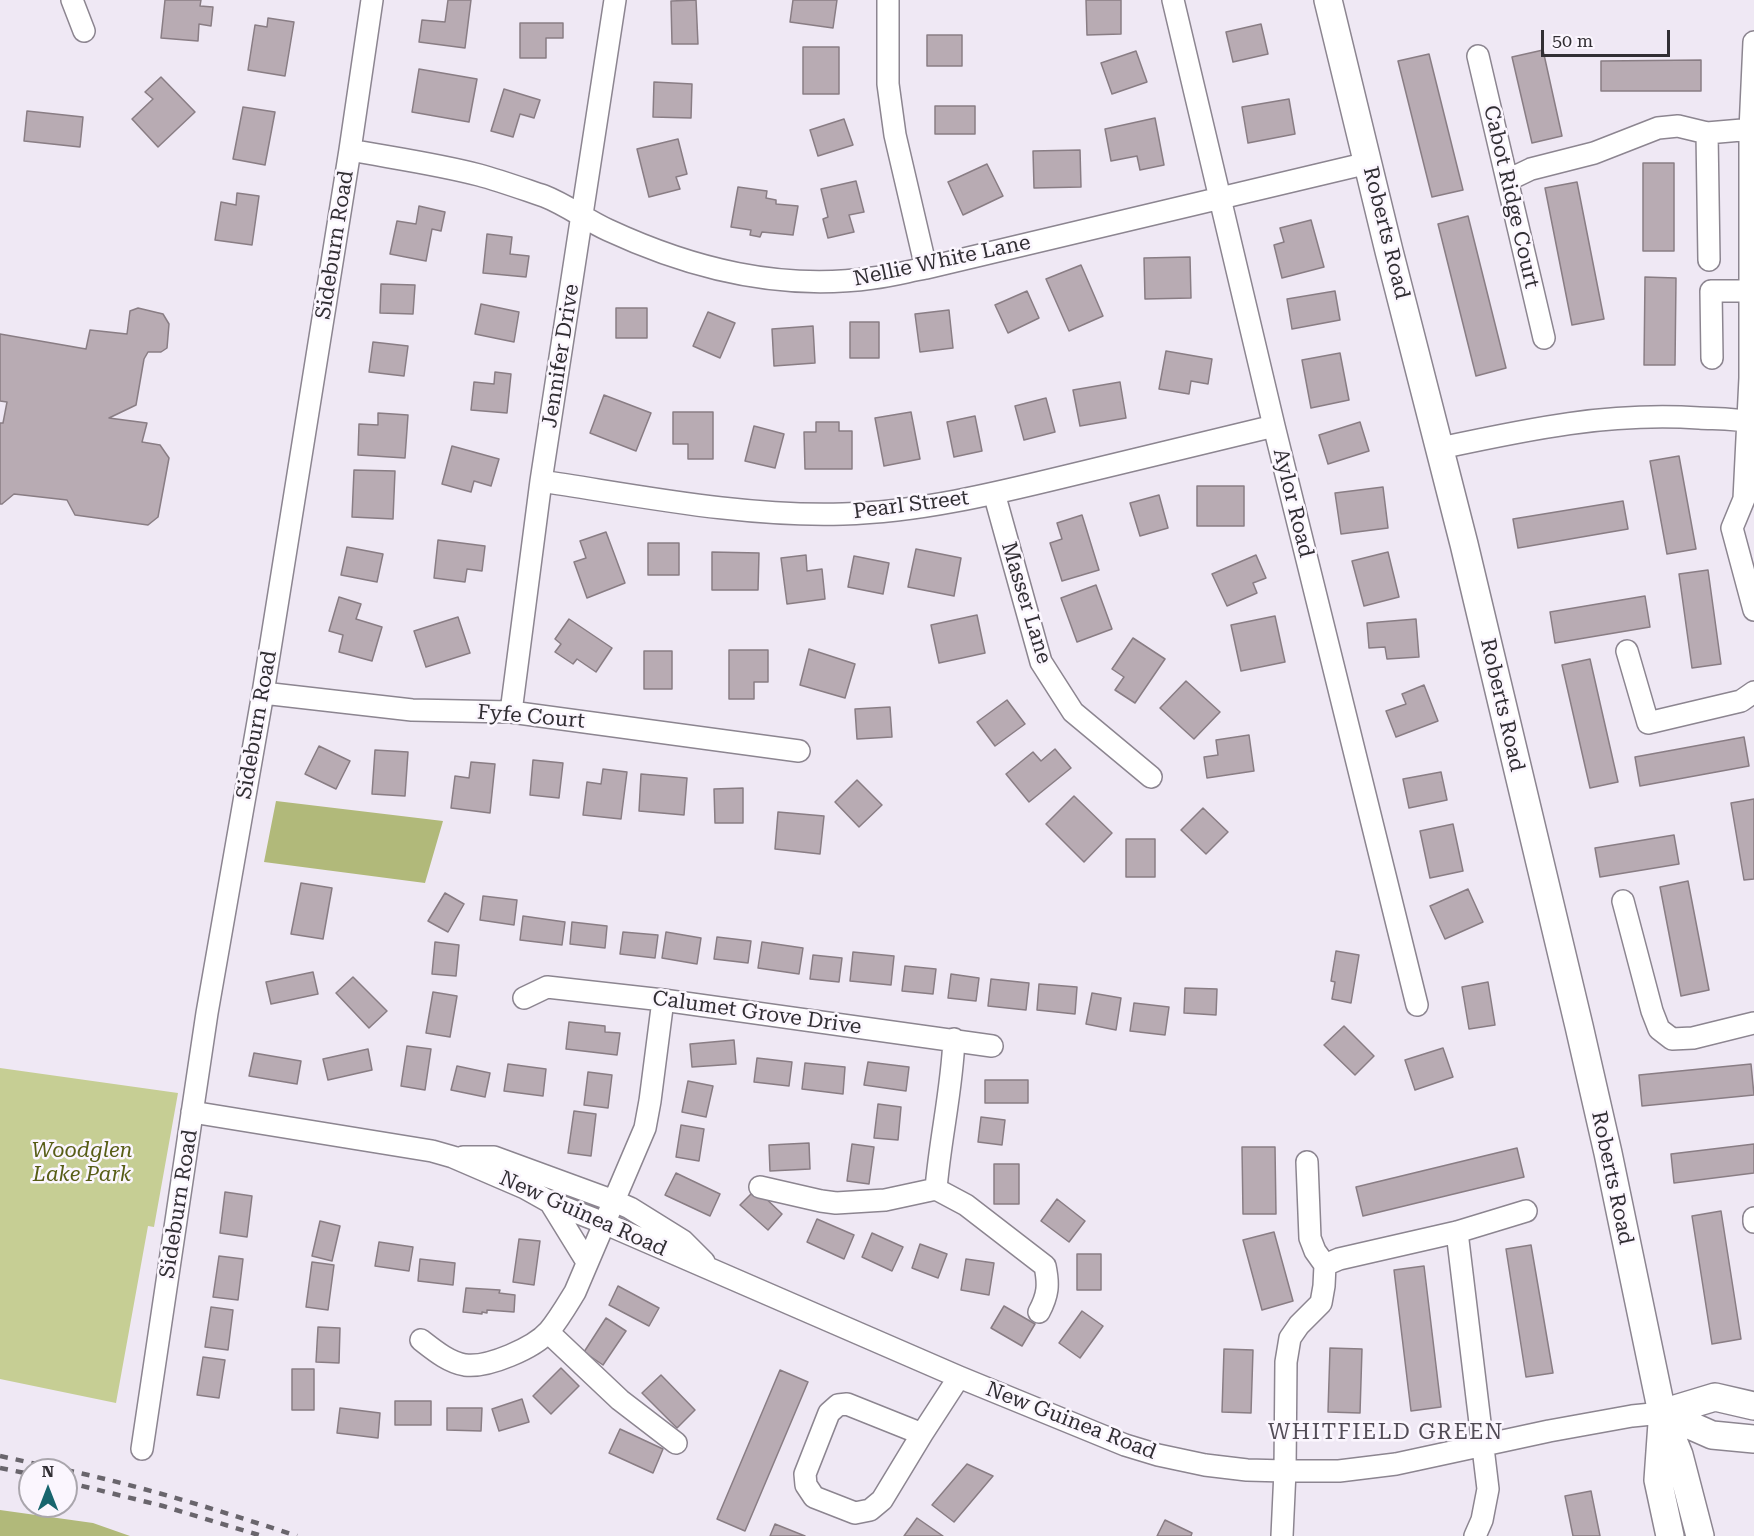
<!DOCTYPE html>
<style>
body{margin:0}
#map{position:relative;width:1754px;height:1536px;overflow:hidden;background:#efe8f4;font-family:"Roboto Serif",serif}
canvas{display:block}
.north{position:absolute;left:18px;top:1458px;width:60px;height:60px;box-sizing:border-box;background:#fbf6fe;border:2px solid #aaa6ad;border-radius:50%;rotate:0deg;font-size:16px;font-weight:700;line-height:24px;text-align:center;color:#312e33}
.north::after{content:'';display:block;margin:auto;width:21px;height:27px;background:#18656e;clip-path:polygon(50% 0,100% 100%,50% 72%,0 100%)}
.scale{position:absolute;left:1541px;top:30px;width:129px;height:27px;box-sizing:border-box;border:3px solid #312e33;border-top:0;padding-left:8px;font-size:18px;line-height:21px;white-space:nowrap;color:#312e33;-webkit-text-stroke:4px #fbf6fe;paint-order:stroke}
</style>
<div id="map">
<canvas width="1754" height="1536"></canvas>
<div class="north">N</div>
<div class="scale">50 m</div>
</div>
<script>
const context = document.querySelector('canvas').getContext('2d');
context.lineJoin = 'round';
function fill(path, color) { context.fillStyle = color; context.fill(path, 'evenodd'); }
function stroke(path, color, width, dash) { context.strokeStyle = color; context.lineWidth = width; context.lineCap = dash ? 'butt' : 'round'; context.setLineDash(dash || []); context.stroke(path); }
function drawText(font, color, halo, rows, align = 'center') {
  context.font = font + ' "Roboto Serif",serif'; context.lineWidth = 5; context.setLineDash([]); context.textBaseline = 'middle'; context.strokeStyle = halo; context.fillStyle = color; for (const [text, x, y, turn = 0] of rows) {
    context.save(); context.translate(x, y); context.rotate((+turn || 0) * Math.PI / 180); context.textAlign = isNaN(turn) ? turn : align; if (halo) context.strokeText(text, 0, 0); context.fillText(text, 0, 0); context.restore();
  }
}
const green = new Path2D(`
 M0,1068L178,1093L154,1227L148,1226L116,1403L0,1379Z`);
const forest = new Path2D(`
 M276,801L443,821L425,883L264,862Z
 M0,1510L93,1523L130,1536H0Z`);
const building = new Path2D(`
 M165,0H201L200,6L213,7L211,26L199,24L198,41L161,38Z
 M448,0H471L465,48L419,42L422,20L445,22Z
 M696,0L698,44H672L671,1Z
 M793,0H837L833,28L790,22Z
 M1086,0H1121V34L1087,35Z
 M268,18L294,22L285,76L248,70L255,25L267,27Z
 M520,23H563V38H546V58H520Z
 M1261,24L1268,54L1233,62L1226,32Z
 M927,35H962V66H927Z
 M803,47H839V94H803Z
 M1543,50L1562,136L1532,143L1512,57Z
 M1136,51L1147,82L1112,94L1101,63Z
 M1429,54L1463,190L1432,197L1398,61Z
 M1701,60V91H1601V61Z
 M419,69L477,79L469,122L412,112Z
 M161,77L195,112L158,147L132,119L153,99L145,92Z
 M654,82L692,84L691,118L653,117Z
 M504,89L540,100L534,118L520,114L513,137L491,131Z
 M1289,99L1295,134L1248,143L1242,107Z
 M935,106H975V134H935Z
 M243,107L275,112L265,165L233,159Z
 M27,111L83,117L80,147L24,141Z
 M1155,118L1164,165L1140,170L1137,156L1111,161L1105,129Z
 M844,119L853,145L818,156L810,130Z
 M678,139L687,174L676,177L680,189L649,197L637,149Z
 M1080,150L1081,187L1034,188L1033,151Z
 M1643,163H1674V251H1643Z
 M987,164L1003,196L963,215L948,182Z
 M856,181L864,212L849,215L854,232L828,238L823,219L828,217L821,189Z
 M1577,182L1604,319L1572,325L1545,188Z
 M738,187L767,191L766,198L776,200V204L798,206L793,235L762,232L760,237L750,235L751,230L731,227Z
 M237,193L259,196L252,245L215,240L221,202L236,205Z
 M419,206L445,212L441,231L432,229L426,261L390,254L397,221L416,224Z
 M1468,216L1506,368L1476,376L1438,224Z
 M1311,220L1324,267L1282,278L1274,245L1284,242L1280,228Z
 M487,234L512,237L510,254L529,256L526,277L483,273Z
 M1190,257L1191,298L1145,299L1144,258Z
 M1081,265L1103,316L1069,331L1046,279Z
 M1645,277L1676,278L1675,365H1644Z
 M381,284L415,285L413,314L380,313Z
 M1027,291L1039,318L1008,333L995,305Z
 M1335,291L1340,320L1292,329L1287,299Z
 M481,304L519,312L514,342L475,334Z
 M138,308L163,314L169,324L167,348L161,352H148L144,359L136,405L109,418L147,423L142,442L160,445L169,458L158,517L148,525L75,515L67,500L14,494L2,504H0V423H3L7,402L0,401V334L86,349L90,330L127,334L130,311Z
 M616,308H647V338H616Z
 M949,310L953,348L920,352L915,314Z
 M708,312L735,323L720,358L693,346Z
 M850,322H879V358H850Z
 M813,326L815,363L774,366L772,329Z
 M373,342L408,346L404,376L369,372Z
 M1166,351L1212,359L1208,384L1191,381L1189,394L1159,389Z
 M1340,353L1349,400L1311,408L1302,360Z
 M495,372L511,374L507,413L471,410L474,382L494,384Z
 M1120,382L1126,418L1080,426L1073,390Z
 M604,395L651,413L636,451L590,433Z
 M1046,398L1055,432L1024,440L1015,406Z
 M673,412H713V459H688V444H673Z
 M911,412L920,459L884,466L875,418Z
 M378,413L408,415L405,458L358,455L359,424L378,425Z
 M975,416L982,451L954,457L947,422Z
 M816,422H839V431H852V469H805L804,432H816Z
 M1360,422L1369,451L1328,464L1319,435Z
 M754,426L784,434L775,468L745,461Z
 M452,446L499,459L491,486L474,481L471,492L442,484Z
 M1679,456L1696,549L1667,554L1650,461Z
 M354,470L395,471L393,519L352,517Z
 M1197,486H1244V526H1197Z
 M1383,487L1388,528L1341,534L1335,493Z
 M1159,495L1168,528L1140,536L1130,503Z
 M1623,501L1628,529L1518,548L1513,519Z
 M1082,515L1099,570L1062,581L1050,543L1062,539L1057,523Z
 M606,532L625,583L587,598L574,562L586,558L580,541Z
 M438,540L485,546L482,571L467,569L465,582L434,578Z
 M648,543H679V575H648Z
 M347,547L383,554L377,582L341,575Z
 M916,549L961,558L954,596L908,587Z
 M712,552L759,553L758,590H712Z
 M1388,552L1399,597L1364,606L1352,561Z
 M806,555L807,571L822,569L825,599L787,604L781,558Z
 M1256,555L1266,578L1253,583L1257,593L1227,606L1212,574Z
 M854,556L889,563L883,594L848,587Z
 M1708,570L1721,664L1692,668L1679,574Z
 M1096,585L1112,629L1077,642L1061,598Z
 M1645,596L1650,627L1555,643L1550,612Z
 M339,597L361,604L356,619L382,627L372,661L339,652L343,635L329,631Z
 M977,615L985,653L939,663L931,625Z
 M1275,616L1285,662L1241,671L1231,625Z
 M458,617L470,653L426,667L414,631Z
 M569,619L612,648L596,672L577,659L573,664L555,652L561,644L555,639Z
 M1416,619L1419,657L1387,659L1385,647L1369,648L1367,623Z
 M1133,638L1165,659L1135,703L1115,690L1124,677L1112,669Z
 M809,649L855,664L845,698L800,685Z
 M729,650H768V682H754V699H729Z
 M644,651H672V689H644Z
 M1590,659L1618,782L1590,788L1562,665Z
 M1186,681L1220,712L1194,739L1160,708Z
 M1424,685L1438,721L1396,737L1386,711L1406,704L1402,694Z
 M1007,700L1025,724L995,746L977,722Z
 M890,707L892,737L857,739L855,709Z
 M1249,735L1254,771L1207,778L1204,757L1218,755L1216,740Z
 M1744,737L1749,766L1640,786L1635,757Z
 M319,746L350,761L336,789L305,774Z
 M1055,749L1071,768L1029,802L1006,774L1033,752L1041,761Z
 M375,750L408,752L405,796L372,794Z
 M533,760L563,763L559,798L530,795Z
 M471,762L495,764L490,813L451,808L455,776L469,778Z
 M603,769L627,772L621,819L583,815L587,782L601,784Z
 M1441,772L1447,800L1409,808L1403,779Z
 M641,774L687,778L684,815L639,811Z
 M857,780L882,805L859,827L835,802Z
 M743,788V823H715L714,789Z
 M1074,796L1112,833L1084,862L1046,824Z
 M1754,799V879L1744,880L1731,803Z
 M1203,808L1228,832L1206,854L1181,830Z
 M778,812L824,816L820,854L775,849Z
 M1453,824L1463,871L1430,878L1420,831Z
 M1674,835L1679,864L1600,877L1595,848Z
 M1126,839H1155V877H1126Z
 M1688,881L1709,990L1681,996L1660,887Z
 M301,883L332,888L323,939L291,934Z
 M1468,889L1483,922L1445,939L1430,906Z
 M445,893L464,904L448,932L428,921Z
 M483,896L517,900L514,925L480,920Z
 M523,916L565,922L562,945L520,940Z
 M572,922L607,926L605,948L570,944Z
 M623,932L658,935L655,958L620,954Z
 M666,932L701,938L697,964L662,958Z
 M717,937L751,941L748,963L714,959Z
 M435,942L459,945L456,976L432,974Z
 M762,942L803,948L799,974L758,968Z
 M1336,951L1359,955L1351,1003L1332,999L1335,982L1331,981Z
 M853,952L894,956L891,985L850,981Z
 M813,955L842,958L839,982L810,979Z
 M905,966L936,969L933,994L902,991Z
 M313,972L318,994L271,1004L266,982Z
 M951,974L979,978L976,1001L948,998Z
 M353,977L387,1011L369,1028L336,993Z
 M991,979L1029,983L1026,1010L988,1006Z
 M1488,982L1495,1025L1469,1029L1462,987Z
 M1039,984L1077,987L1075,1014L1037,1010Z
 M1185,988L1217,989L1216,1015L1184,1013Z
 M433,992L457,996L450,1037L426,1033Z
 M1092,993L1121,998L1116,1030L1086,1024Z
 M1134,1003L1169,1007L1165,1035L1130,1031Z
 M569,1022L605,1026V1032L620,1033L617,1055L566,1049Z
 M1344,1026L1374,1056L1355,1075L1324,1045Z
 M734,1040L736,1064L692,1067L690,1044Z
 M407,1046L431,1049L425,1090L401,1086Z
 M1443,1048L1453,1077L1415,1090L1405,1060Z
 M368,1049L372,1070L328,1080L323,1059Z
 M254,1053L301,1061L297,1084L249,1076Z
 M757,1058L792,1062L789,1086L754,1082Z
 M868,1062L909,1067L906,1091L864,1085Z
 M805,1063L845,1067L843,1094L802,1089Z
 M508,1064L546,1069L543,1096L504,1091Z
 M1751,1064L1754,1095L1642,1106L1639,1075Z
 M457,1066L490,1073L485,1097L451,1090Z
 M588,1072L612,1075L608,1108L584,1105Z
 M985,1080H1028V1103H985Z
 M688,1081L713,1086L706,1117L682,1112Z
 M878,1104L901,1107L898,1140L874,1138Z
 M574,1111L596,1114L591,1156L568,1153Z
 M981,1117L1005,1120L1002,1145L978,1142Z
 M681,1125L704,1129L699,1161L676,1157Z
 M809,1143L810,1169L770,1171L769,1145Z
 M852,1144L874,1147L869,1184L847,1181Z
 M1754,1144V1173L1674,1183L1671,1154Z
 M1242,1147H1275L1276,1214H1243Z
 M1517,1148L1524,1177L1363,1216L1356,1187Z
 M994,1164H1019V1204H994Z
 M676,1173L720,1194L710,1216L665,1195Z
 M756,1189L782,1214L768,1230L740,1205Z
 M225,1192L252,1196L247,1237L220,1233Z
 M1057,1199L1085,1221L1069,1242L1041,1221Z
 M1721,1211L1741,1339L1712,1344L1692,1216Z
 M817,1219L854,1235L844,1259L807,1242Z
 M320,1221L340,1226L332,1261L312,1256Z
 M1274,1232L1293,1301L1262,1310L1243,1240Z
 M872,1233L903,1247L892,1271L862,1257Z
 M519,1239L540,1241L534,1285L513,1282Z
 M379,1242L413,1247L409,1271L375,1266Z
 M920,1244L947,1254L938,1278L912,1268Z
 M1531,1245L1553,1373L1526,1377L1506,1249Z
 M1077,1254H1101V1290H1077Z
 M219,1256L243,1259L238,1300L213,1297Z
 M420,1259L455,1263L453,1285L418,1281Z
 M966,1259L994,1263L989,1295L961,1290Z
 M312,1262L334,1265L328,1310L306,1307Z
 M1424,1266L1441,1407L1411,1411L1394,1270Z
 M618,1286L659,1308L649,1326L609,1305Z
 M466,1288L500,1290L499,1293L515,1295L514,1312L487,1310V1313L482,1312V1314L463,1312Z
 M1004,1306L1035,1324L1022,1346L991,1328Z
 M211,1307L233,1310L228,1350L205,1347Z
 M1082,1311L1103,1326L1080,1358L1059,1343Z
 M606,1318L626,1331L603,1365L584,1352Z
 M318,1327L340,1328L339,1363L316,1362Z
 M1330,1348L1362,1349L1360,1413L1328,1412Z
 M1224,1349L1253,1350L1251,1413L1222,1412Z
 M203,1357L225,1360L219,1398L197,1395Z
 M561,1368L579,1386L551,1414L533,1396Z
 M292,1369H314V1410H292Z
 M780,1370L808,1382L745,1531L717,1519Z
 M661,1375L695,1410L677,1428L642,1393Z
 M522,1399L529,1422L499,1431L492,1409Z
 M395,1401H431V1425H395Z
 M340,1408L380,1413L378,1438L337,1433Z
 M447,1408H482L481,1431L447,1430Z
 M620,1429L663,1449L653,1473L609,1453Z
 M967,1464L993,1476L954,1522L932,1505Z
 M1591,1491L1600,1536H1573L1565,1496Z
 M917,1518L943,1536H904Z
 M1165,1520L1192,1533L1191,1536H1157Z
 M775,1524L805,1536H770Z`);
const minor = new Path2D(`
 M72,0L84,31
 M888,0V84L895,135L926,268
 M1173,0L1274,426L1417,1005
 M1754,42L1750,130V378L1744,499L1732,528L1754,610
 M1478,56L1544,338
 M1707,133L1709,260
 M350,150C393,158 437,164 479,175C501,181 523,189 544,196C567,205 586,220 608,230C692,269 780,291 873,278C891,276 909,271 926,268L1368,163
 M1508,180L1531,169L1594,153L1658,128L1678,126L1707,133L1754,129
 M1712,358L1711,291H1750
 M1440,448C1529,429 1608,412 1699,418C1717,419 1736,418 1754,423
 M541,481C641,496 742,517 843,514C919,512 993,494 1067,476C1136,459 1205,443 1274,426
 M994,493L1041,662L1073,712L1151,777
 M1627,651L1648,723L1741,701L1754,692
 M263,693L412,710L511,712L799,751
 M511,712L541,481L615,0
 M1623,901L1652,1011L1659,1029L1672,1039L1693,1038L1754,1023
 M524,998L547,987L663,1000L992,1046
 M192,1112L432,1151L453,1157L525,1188L550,1202L604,1223L959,1377L1125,1445L1158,1455L1205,1465L1247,1470L1285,1471H1339L1396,1464L1549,1431L1632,1416L1662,1413
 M463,1157H494L614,1201L630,1208L683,1241L704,1262
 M760,1187L821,1201L836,1203L885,1200L936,1189L966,1205L1045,1266C1049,1285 1048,1295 1039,1312
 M936,1189C940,1139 952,1090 954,1039
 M550,1202L587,1262
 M1754,1218V1222
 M1457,1232L1488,1489L1482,1520L1475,1536
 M1325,1265L1339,1259L1457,1232L1526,1211
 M548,1332L620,1400L676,1443
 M421,1340C434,1350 448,1362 465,1365C488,1368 534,1348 549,1331C559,1319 567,1305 575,1292L645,1128L650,1101L663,1000
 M922,1434L847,1404L838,1405L829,1413L805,1474L806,1485L814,1497L855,1513L870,1510L882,1500L922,1434L959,1377
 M142,1449L207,1013L263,693L350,150L372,0
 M1282,1536L1285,1471L1286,1362L1290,1338L1299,1325L1321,1303L1324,1286L1325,1265L1315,1251L1310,1238L1307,1162`);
const major = new Path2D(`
 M1328,0L1389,251L1464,544L1579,1026L1608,1153L1662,1413L1679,1455L1700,1536
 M1662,1413L1712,1435L1754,1439
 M1662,1413L1715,1397L1754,1406
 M1662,1423L1658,1480L1670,1536`);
const rail = new Path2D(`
 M0,1456L64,1470
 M0,1468L30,1474
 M66,1470C145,1487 221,1511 297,1536
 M66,1482L163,1506L262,1536`);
const streetNames = [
 ["Cabot Ridge Court",1511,197,77],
 ["Roberts Road",1386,233,76],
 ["Sideburn Road",335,245,-81],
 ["Nellie White Lane",942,261,-12],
 ["Jennifer Drive",561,356,-81],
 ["Aylor Road",1293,503,76],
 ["Pearl Street",911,505,-7],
 ["Masser Lane",1026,603,73],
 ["Roberts Road",1502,705,77],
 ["Fyfe Court",531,717,5],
 ["Sideburn Road",257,725,-80],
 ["Calumet Grove Drive",757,1013,8],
 ["Roberts Road",1612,1178,78],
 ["Sideburn Road",179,1204,-81],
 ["New Guinea Road",583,1214,24],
 ["New Guinea Road",1071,1421,21]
];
const parkNames = [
 ["Woodglen",82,1151],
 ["Lake Park",82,1175]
];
const neighbourhoodNames = [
 ["WHITFIELD GREEN",1386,1433]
];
fill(green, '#c6ce94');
fill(forest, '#b1b97a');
fill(building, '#b8abb3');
stroke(building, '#897d84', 1.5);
stroke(minor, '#8c8590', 24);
stroke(major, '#8c8590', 30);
stroke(minor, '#fff', 21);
stroke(major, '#fff', 27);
stroke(rail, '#69656c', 4.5, [8, 8]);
drawText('21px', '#312e33', '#fbf6fe', streetNames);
drawText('italic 21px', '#575d16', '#fbf6fe', parkNames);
context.letterSpacing = '1.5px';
drawText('22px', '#524c56', '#fbf6fe', neighbourhoodNames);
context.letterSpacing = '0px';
</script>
